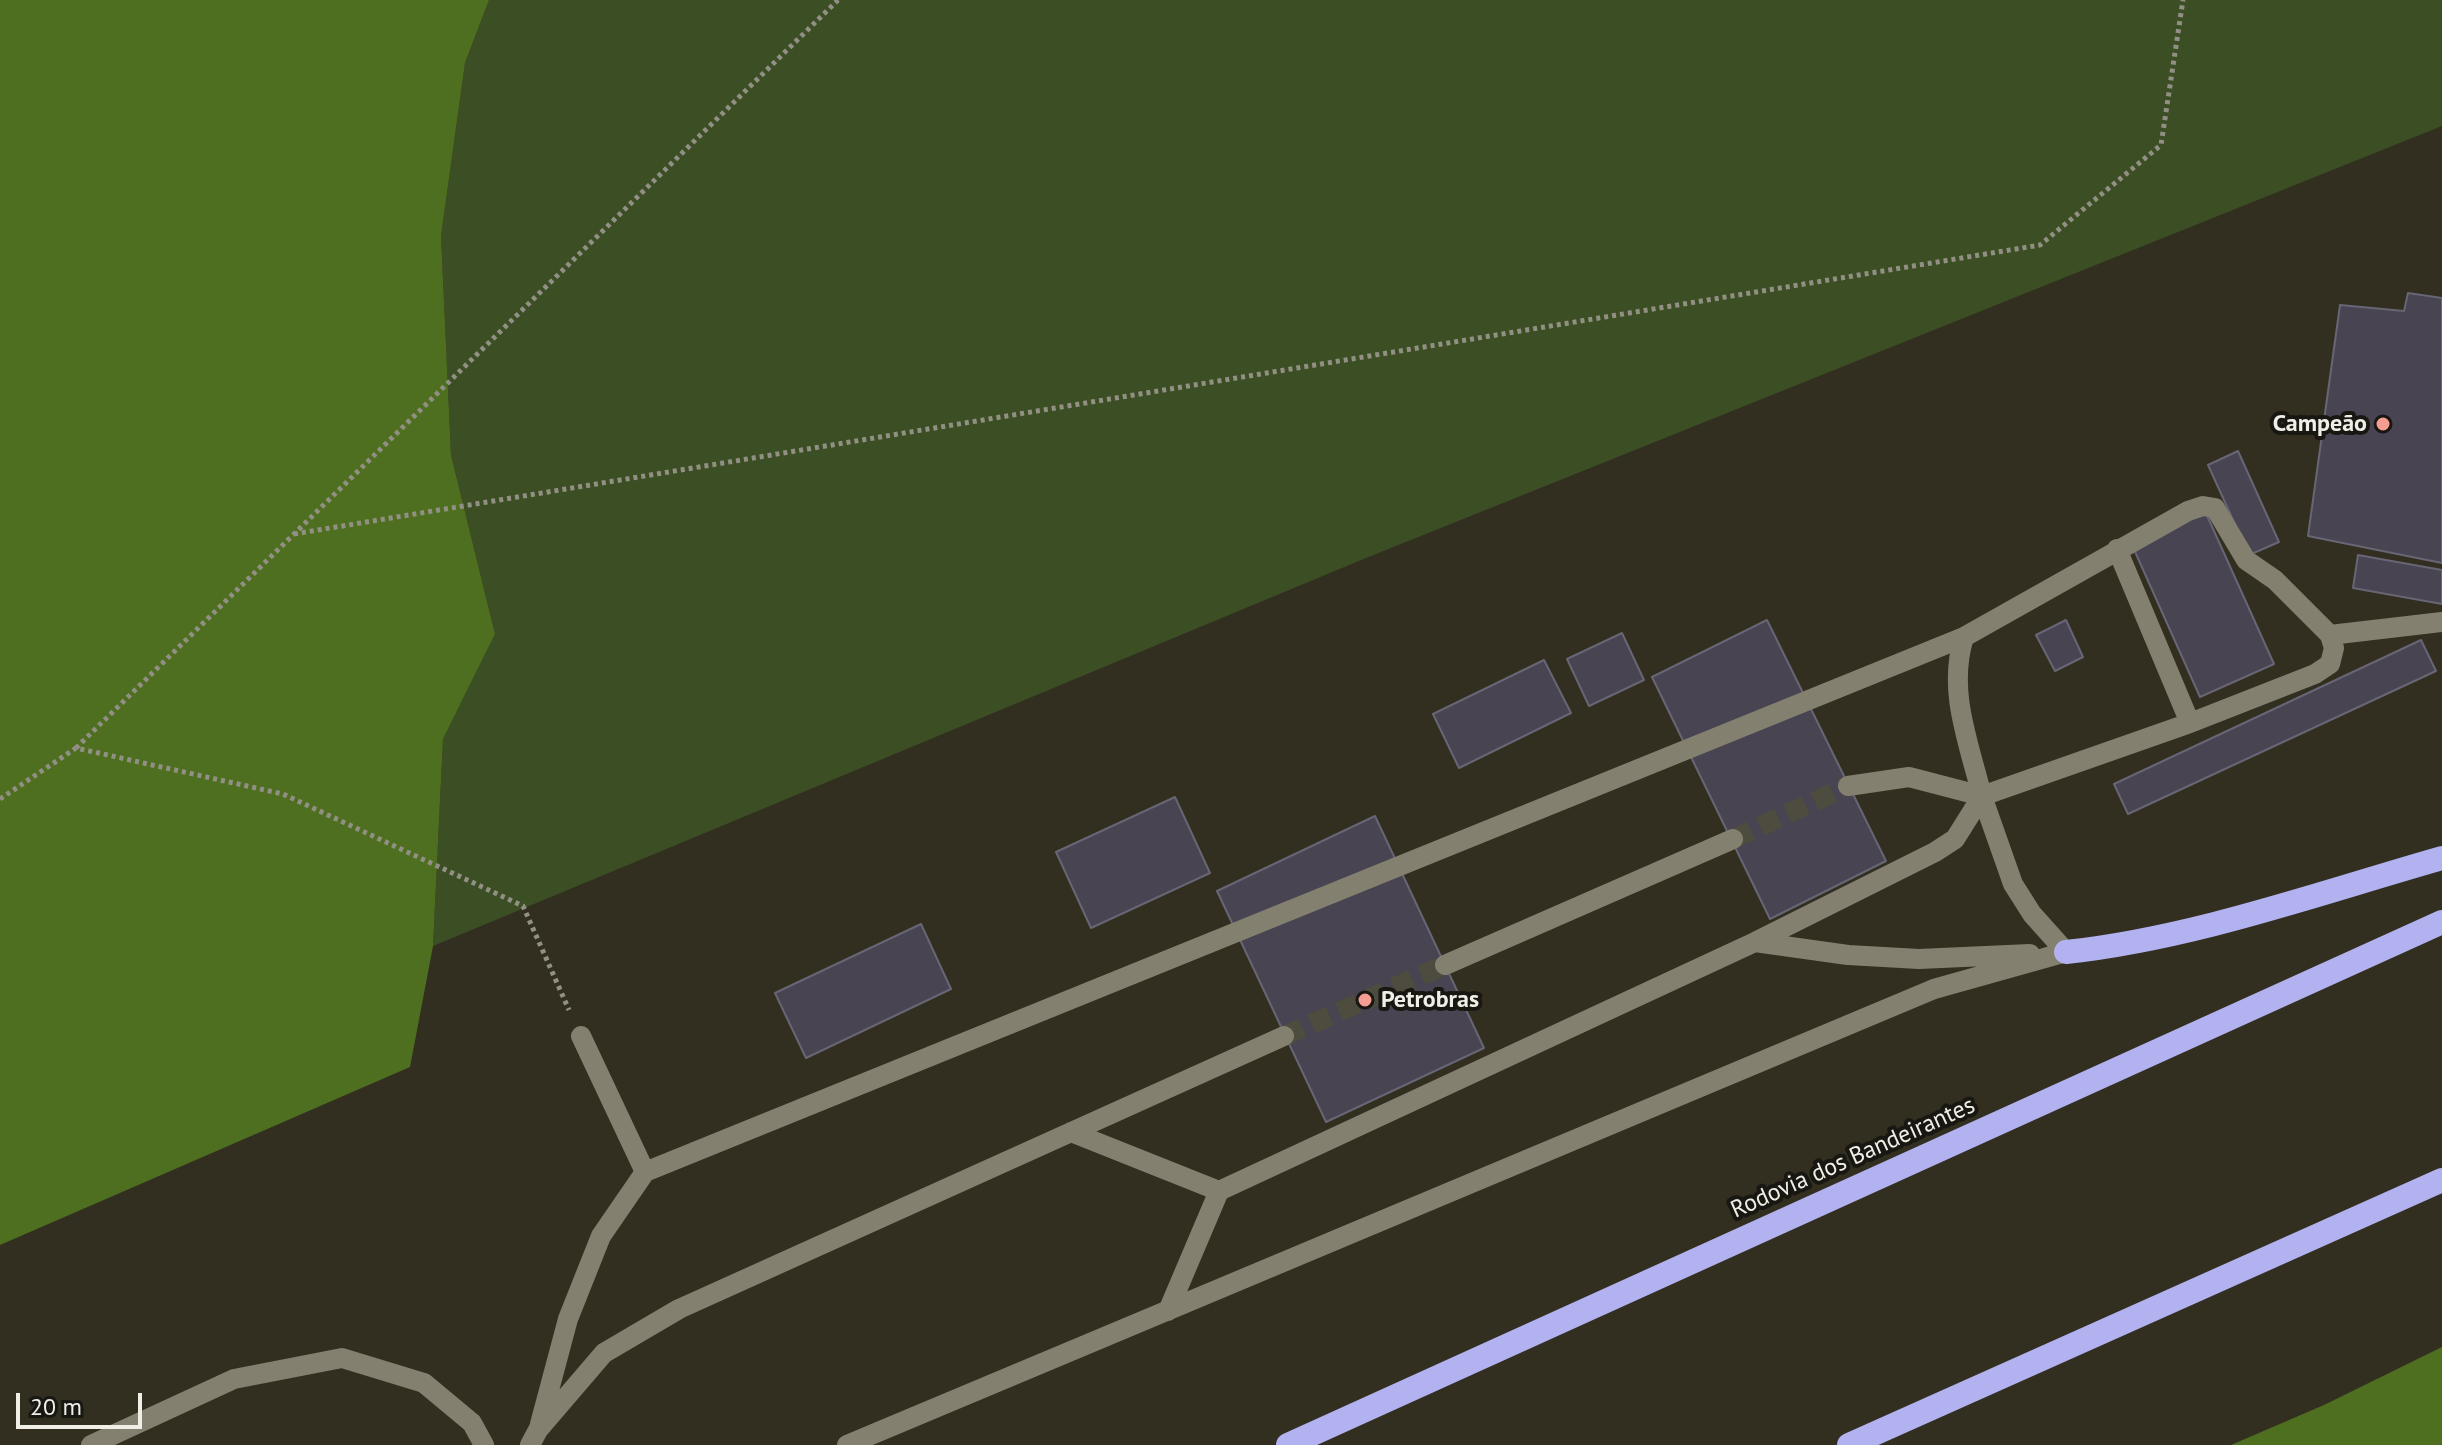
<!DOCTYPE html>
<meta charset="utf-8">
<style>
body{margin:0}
#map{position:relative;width:2442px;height:1445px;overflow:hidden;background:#322f21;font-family:"PT Sans",sans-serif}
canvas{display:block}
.scale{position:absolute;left:16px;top:1393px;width:126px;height:36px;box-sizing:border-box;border:4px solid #f0efe6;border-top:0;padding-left:10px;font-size:24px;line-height:28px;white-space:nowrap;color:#f0efe6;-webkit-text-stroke:6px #181711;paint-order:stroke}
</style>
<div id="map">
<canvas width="2442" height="1445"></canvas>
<div class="scale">20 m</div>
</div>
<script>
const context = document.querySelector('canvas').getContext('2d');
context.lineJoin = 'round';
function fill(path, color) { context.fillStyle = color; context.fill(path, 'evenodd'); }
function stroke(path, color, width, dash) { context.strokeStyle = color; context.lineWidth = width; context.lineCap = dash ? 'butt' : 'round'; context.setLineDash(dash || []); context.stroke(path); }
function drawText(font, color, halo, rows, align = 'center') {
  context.font = font + ' "PT Sans",sans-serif'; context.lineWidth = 8; context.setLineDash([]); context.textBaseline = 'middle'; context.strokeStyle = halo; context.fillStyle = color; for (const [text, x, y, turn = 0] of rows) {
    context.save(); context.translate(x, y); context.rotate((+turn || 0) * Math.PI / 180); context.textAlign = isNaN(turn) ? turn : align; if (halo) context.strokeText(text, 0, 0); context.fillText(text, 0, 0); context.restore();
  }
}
const green = new Path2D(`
 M489,0H2442V126L1366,558L433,946L443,739L495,634L451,455L441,236L465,63Z`);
const forest = new Path2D(`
 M0,0H489L465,63L441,236L451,455L495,634L443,739L433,946L410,1067L0,1245Z
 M2442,1347V1445H2231L2324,1405Z`);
const building = new Path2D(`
 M2408,293L2442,298V563L2308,536L2340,305L2404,311Z
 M2238,451L2279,542L2249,555L2208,465Z
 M2205,511L2274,664L2200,697L2132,545Z
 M2358,555L2442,570V604L2353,588Z
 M1767,620L1886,861L1770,919L1652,677Z
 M2066,620L2083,657L2055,671L2036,635Z
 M1622,633L1644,680L1589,706L1567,659Z
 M2421,640L2436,671L2128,814L2114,784Z
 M1544,660L1571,713L1459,768L1433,714Z
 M1175,797L1210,873L1091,928L1056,852Z
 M1375,816L1484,1048L1326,1122L1217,891Z
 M921,924L951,989L806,1058L775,993Z`);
const minorTunnel = new Path2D(`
 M1733,839L1848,786
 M1284,1036L1445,965`);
const path = new Path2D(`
 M294,534L2040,245L2161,145L2183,0
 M76,748L838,0
 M0,799L76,748L283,794L523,906L569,1010`);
const minor = new Path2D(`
 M2117,549L2190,723
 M2330,635L2442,622
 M1848,786L1909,777L1982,796L2013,884L2032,914L2066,952
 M1755,942L1848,955L1919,959L2030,954
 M1445,965L1733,839
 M581,1036L645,1172L1964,637
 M1071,1132L1219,1191L1755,942L1935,852L1955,839L1982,796L2190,723L2315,674L2330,664L2334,648L2330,635L2275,580L2246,560L2215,508L2203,506L2188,511L1964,637C1947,691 1969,743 1982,796
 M1168,1311L1219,1191
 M540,1424L568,1319L601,1236L645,1172
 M91,1445L234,1379L342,1358L424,1383L472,1423L484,1445
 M530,1445L538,1430L604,1353L679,1309L1284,1036
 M847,1445L1934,989L2066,952`);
const highway = new Path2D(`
 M2066,952C2194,938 2319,893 2442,858
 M1288,1445L2442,922
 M1849,1445L2442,1180`);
const markers = [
 [2383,424,8,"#f59c93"],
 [1365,1000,8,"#f59c93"]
];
const poiNames = [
 ["Campeão",2367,424],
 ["Petrobras",1381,1000,"left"]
];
const streetNames = [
 ["Rodovia dos Bandeirantes",1853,1158,-24]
];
fill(green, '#3c4e24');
fill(forest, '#4f6f20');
fill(building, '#484452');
stroke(building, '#686574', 2);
stroke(minorTunnel, '#4e4c3f', 20, [20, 10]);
stroke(path, '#929085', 5, [4, 4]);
stroke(minor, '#838070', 20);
stroke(highway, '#b3b2f1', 24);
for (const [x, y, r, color] of markers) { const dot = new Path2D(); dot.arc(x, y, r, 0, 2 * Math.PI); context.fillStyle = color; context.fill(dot); stroke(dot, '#181711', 3); }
drawText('bold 24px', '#f0efe6', '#181711', poiNames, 'right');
drawText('24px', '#f0efe6', '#181711', streetNames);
</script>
